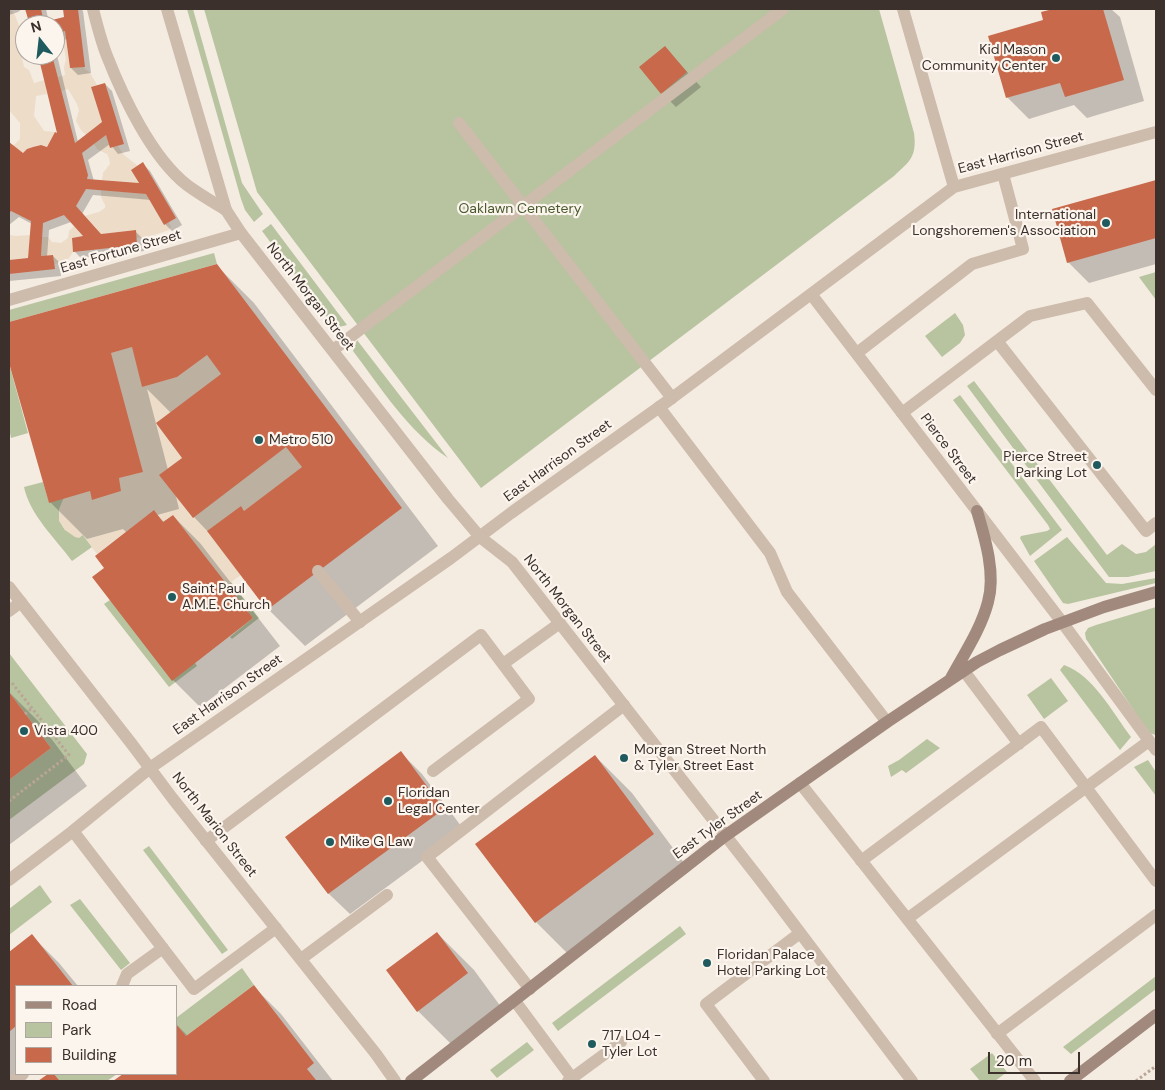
<!DOCTYPE html>
<style>
body{margin:0}
#map{position:relative;width:1165px;height:1090px;overflow:hidden;background:#f4ebe1;font-family:"DM Sans",sans-serif}
canvas{display:block}
.frame{position:absolute;inset:0;border:10px solid #3b302b;pointer-events:none}
.legend{position:absolute;left:15px;top:985px;width:162px;height:90px;box-sizing:border-box;background:#fbf5ee;border:1px solid #aea6a0;margin:0;padding:6px 9px;list-style:none;font-size:15px;color:#3b302b}
.legend li{display:flex;align-items:center;gap:10px;height:25px}
.legend b{width:25px;border:1px solid #aea6a0}
.north{position:absolute;left:15px;top:15px;width:50px;height:50px;box-sizing:border-box;background:#fbf5ee;border:1px solid #aea6a0;border-radius:50%;rotate:344deg;font-size:14px;font-weight:700;line-height:20px;text-align:center;color:#3b302b}
.north::after{content:'';display:block;margin:auto;width:18px;height:22px;background:#1f5a5e;clip-path:polygon(50% 0,100% 100%,50% 72%,0 100%)}
.scale{position:absolute;left:988px;top:1052px;width:92px;height:22px;box-sizing:border-box;border:2px solid #3b302b;border-top:0;padding-left:6px;font-size:15px;line-height:18px;white-space:nowrap;color:#3b302b;-webkit-text-stroke:4px #fbf5ee;paint-order:stroke}
</style>
<div id="map">
<canvas width="1165" height="1090"></canvas>
<div class="frame"></div>
<ul class="legend">
<li><b style="height:6px;background:#a18a7d"></b>Road</li>
<li><b style="height:14px;background:#b8c4a0"></b>Park</li>
<li><b style="height:14px;background:#c8694b"></b>Building</li>
</ul>
<div class="north">N</div>
<div class="scale">20 m</div>
</div>
<script>
const context = document.querySelector('canvas').getContext('2d');
context.lineJoin = 'round';
function fill(path, color) { context.fillStyle = color; context.fill(path, 'evenodd'); }
function stroke(path, color, width, dash) { context.strokeStyle = color; context.lineWidth = width; context.lineCap = dash ? 'butt' : 'round'; context.setLineDash(dash || []); context.stroke(path); }
function drawText(font, color, halo, rows, align = 'center') {
  context.font = font + ' "DM Sans",sans-serif'; context.lineWidth = 4.5; context.setLineDash([]); context.textBaseline = 'middle'; context.strokeStyle = halo; context.fillStyle = color; for (const [text, x, y, turn = 0] of rows) {
    context.save(); context.translate(x, y); context.rotate((+turn || 0) * Math.PI / 180); context.textAlign = isNaN(turn) ? turn : align; if (halo) context.strokeText(text, 0, 0); context.fillText(text, 0, 0); context.restore();
  }
}
const green = new Path2D(`
 M187,9H193L242,183L263,214L254,222L245,210L241,199Z
 M204,9H879L914,133C917,157 910,161 894,176L481,488L257,192Z
 M271,224L347,325L335,328L262,231Z
 M214,253L217,264L9,322V310Z
 M1156,272V300L1139,277Z
 M955,313L963,325L965,335L960,343L942,357L925,336Z
 M357,340L448,458C408,431 381,388 353,351Z
 M9,363L28,433L11,438L9,428Z
 M974,381L1107,555L1122,544L1136,554L1146,552L1156,544V571L1128,577H1109L967,386Z
 M960,395L1062,530L1030,556L1020,538L1021,536L1047,531L1050,529L1048,525L953,400Z
 M43,482L49,502L64,498C58,511 58,519 65,530L83,535L92,547L72,561C55,538 30,515 24,487Z
 M1067,537L1106,583L1122,584L1156,578V583L1068,604L1063,603L1034,561Z
 M231,582L259,618L232,639L230,637L253,618L227,585Z
 M110,600L195,663L197,666L169,687L104,604Z
 M1156,607V735L1149,733L1086,639L1085,633L1088,628L1096,625Z
 M9,653L87,754L84,764L9,820V780L51,748L9,692Z
 M1064,665C1093,675 1113,713 1131,737L1120,750L1060,670Z
 M1051,678L1068,701L1044,719L1027,695Z
 M927,739L940,748L906,773L902,770L891,777L888,766L899,760Z
 M1148,760L1156,772V796L1134,767Z
 M149,846L228,950L222,954L143,850Z
 M40,885L52,902L9,935V909Z
 M80,899L130,963L121,970L70,905Z
 M680,926L686,934L558,1031L552,1023Z
 M242,968L254,985L186,1036L176,1024V1018Z
 M1156,976V989L1071,1054L1063,1047Z
 M527,1042L534,1050L497,1078L490,1070Z
 M992,1053L1007,1072L995,1081H980L970,1069Z
 M54,1074H117L107,1081H60Z`);
const plaza = new Path2D(`
 M9,9L14,13L20,28L25,27V53L22,58L24,67L29,70L34,83L45,80L47,94L36,96L34,116L44,131L55,132L47,147L41,145L33,147L27,149L23,153L13,146L20,139V123L9,110Z
 M65,31L70,68L83,67L90,73L97,85L91,87L102,122L86,135L81,130L76,121L79,110L77,104L68,89L61,91L58,77L65,75L64,68L66,59L64,48L57,40L55,34Z
 M106,135L110,148L118,146L124,155L138,166L131,170L139,183L102,180L103,173L110,164L109,158L107,154L97,149L94,144Z
 M101,190L146,194L164,225L169,222L171,227L169,230L148,237L136,238L135,230L101,234L85,216L99,212L105,208V205L101,197Z
 M74,226L83,236L72,238L73,252L69,258L63,262L54,264L53,255L41,256L42,237H48L52,242L61,243L68,238L69,231Z
 M9,235L16,236L30,235L28,258L9,260Z
 M132,347L142,387L177,377L207,355L221,374L156,423L182,458L160,475L191,516L286,447L302,467L244,511L241,506L207,531L241,575L227,585L173,515L163,522L154,510L97,554L83,535L79,538L75,537L65,530L59,521V509L64,498L90,491L93,500L121,491L119,478L143,472L111,353Z`);
const shadow = new Path2D(`
 M9,9H22L18,12L9,15Z
 M26,9H46L49,23L65,18L64,9H81L83,11L91,73L78,75L71,68L67,39L55,42V25H31Z
 M1057,9H1111L1120,17L1144,101L1087,118L1074,105L1029,119L1008,98L990,37L1044,20L1042,13Z
 M55,47L78,142L103,123L105,84L112,91L130,151L118,154L110,144L88,160L94,181L141,184L143,164L150,171L182,225L172,231L165,224L151,200L93,195L82,214L102,236L135,231L142,238L144,251L81,258L74,251L86,237L71,222L49,230L47,257L53,256L60,263L61,276L9,281V261L29,259L32,224L19,217L9,225V140L11,145L23,155L48,148L59,135L39,55H55Z
 M665,48L701,87L676,107L662,93Z
 M1156,181V264L1089,283L1068,262L1053,210Z
 M217,266L254,303L438,546L305,646L268,609L212,536L194,517L175,492L179,509L157,515L165,523L173,516L200,543L280,646L200,707L173,680L106,568L127,533L123,529L87,539L50,502L9,357V323ZM147,389L171,413L184,458L168,470Z
 M9,692L38,721L87,786L9,845Z
 M401,753L422,774L464,830L350,914L329,894L287,837Z
 M595,756L632,793L690,871L573,959L536,922Z
 M437,933L474,970L504,1011L455,1048L418,1011Z
 M32,936L59,963L78,986H16V1074L9,1080V954Z
 M254,987L281,1014L333,1081H116L125,1074H176V1024L188,1036Z`);
const building = new Path2D(`
 M25,9H41L44,22L64,17L63,9H78L85,67L70,68L65,31L55,34V25H30Z
 M1053,9H1103L1124,80L1065,97L1060,83L1006,98L988,36L1043,20L1041,12Z
 M665,46L687,72L661,94L639,67Z
 M38,55H52L75,143L102,122L91,87L105,83L124,144L110,148L106,135L82,153L88,175L87,179L139,183L131,170L143,162L176,218L164,225L146,194L86,189L76,206L101,234L136,230L137,245L73,252L72,238L83,236L64,215L43,223L41,256L53,255L55,269L9,274V260L28,258L31,221L11,211L9,213V142L23,153L27,149L33,147L41,145L47,147L55,132L57,133Z
 M1156,180V238L1067,263L1052,209Z
 M217,264L402,508L267,610L207,531L241,506L244,511L302,467L286,447L193,518L159,475L182,458L156,423L221,374L207,355L177,377L142,387L132,347L111,353L143,472L119,478L121,491L92,500L90,491L49,503L9,363V322Z
 M154,510L163,522L173,515L253,618L172,681L92,577L104,568L95,556Z
 M9,692L51,748L9,780Z
 M401,751L444,809L328,894L285,837Z
 M595,755L654,834L535,923L475,844Z
 M437,932L468,973L417,1012L386,970Z
 M32,934L73,986H16V1026L9,1032V952Z
 M254,985L314,1063L307,1069L316,1080L314,1081H113L123,1074H176V1024L186,1036Z
 M48,1074H54L60,1081H38Z`);
const path = new Path2D(`
 M25,714L32,708
 M9,801L69,755L12,683
 M1136,1081L1156,1066`);
const service = new Path2D(`
 M93,9C97,25 101,41 107,56C123,97 152,158 187,185C199,194 213,202 226,210
 M459,123L672,398
 M997,341L1146,531L1156,523
 M333,350L783,9
 M857,353L972,264L1023,249L1003,174
 M659,407L770,553L787,592L887,722
 M902,413L1030,316L1087,303L1156,390
 M318,571L360,622
 M9,611L21,602
 M503,664L560,623
 M964,671L1019,744
 M800,783L1035,1081
 M73,831L194,989L276,928
 M206,841L481,635L529,699L433,771
 M861,861L1041,727L1156,881
 M907,919L1149,741
 M301,959L387,895
 M122,986L127,974L163,948
 M530,989L427,857L624,705
 M515,1001L572,1078
 M997,1034L1156,915
 M13,1081L23,1074
 M568,1081L621,1042
 M764,1081L706,1004L800,933`);
const minor = new Path2D(`
 M903,9L954,187
 M811,294L1062,622L1156,750
 M9,300L241,233
 M9,587L131,743L173,799L376,1054L395,1081
 M9,880L73,831L150,768L451,558L511,513L672,398L954,187L1156,132`);
const tertiary = new Path2D(`
 M167,9L226,210L241,233L448,499L480,537L512,562L761,881L912,1081`);
const secondary = new Path2D(`
 M951,678C964,654 981,629 988,602C996,574 985,538 977,511
 M411,1081L725,836L887,722L977,662L1000,650L1045,629L1104,607L1156,592
 M1070,1081L1156,1015`);
const markers = [
 [1056,58,5,"#1f5a5e"],
 [1106,223,5,"#1f5a5e"],
 [259,440,5,"#1f5a5e"],
 [1097,465,5,"#1f5a5e"],
 [172,597,5,"#1f5a5e"],
 [24,731,5,"#1f5a5e"],
 [624,758,5,"#1f5a5e"],
 [388,801,5,"#1f5a5e"],
 [330,842,5,"#1f5a5e"],
 [707,963,5,"#1f5a5e"],
 [592,1044,5,"#1f5a5e"]
];
const poiNames = [
 ["Kid Mason",1046,50,"right"],
 ["Community Center",1046,66,"right"],
 ["International",1096,215,"right"],
 ["Longshoremen's Association",1096,231,"right"],
 ["Metro 510",269,440],
 ["Pierce Street",1087,457,"right"],
 ["Parking Lot",1087,473,"right"],
 ["Saint Paul",182,589],
 ["A.M.E. Church",182,605],
 ["Vista 400",34,731],
 ["Morgan Street North",634,750],
 ["& Tyler Street East",634,766],
 ["Floridan",398,793],
 ["Legal Center",398,809],
 ["Mike G Law",340,842],
 ["Floridan Palace",717,955],
 ["Hotel Parking Lot",717,971],
 ["717 L04 -",602,1036],
 ["Tyler Lot",602,1052]
];
const streetNames = [
 ["East Harrison Street",1021,153,-15],
 ["East Fortune Street",121,252,-16],
 ["North Morgan Street",310,297,52],
 ["Pierce Street",948,449,53],
 ["East Harrison Street",558,461,-36],
 ["North Morgan Street",567,609,52],
 ["East Harrison Street",228,695,-35],
 ["North Marion Street",214,825,52],
 ["East Tyler Street",718,825,-36]
];
const parkNames = [
 ["Oaklawn Cemetery",520,209]
];
fill(green, '#b8c4a0');
fill(plaza, '#ecdcc8');
fill(shadow, '#0003');
fill(building, '#c8694b');
stroke(path, '#b9a596', 3, [2.5, 2.5]);
stroke(service, '#cdbbac', 12);
stroke(minor, '#cdbbac', 12);
stroke(tertiary, '#cdbbac', 12);
stroke(secondary, '#a18a7d', 12);
for (const [x, y, r, color] of markers) { const dot = new Path2D(); dot.arc(x, y, r, 0, 2 * Math.PI); context.fillStyle = color; context.fill(dot); stroke(dot, '#fbf5ee', 2); }
drawText('14px', '#3b302b', '#fbf5ee', poiNames, 'left');
drawText('14px', '#3b302b', '#fbf5ee', streetNames);
drawText('14px', '#4a5a2e', '#fbf5ee', parkNames);
</script>
